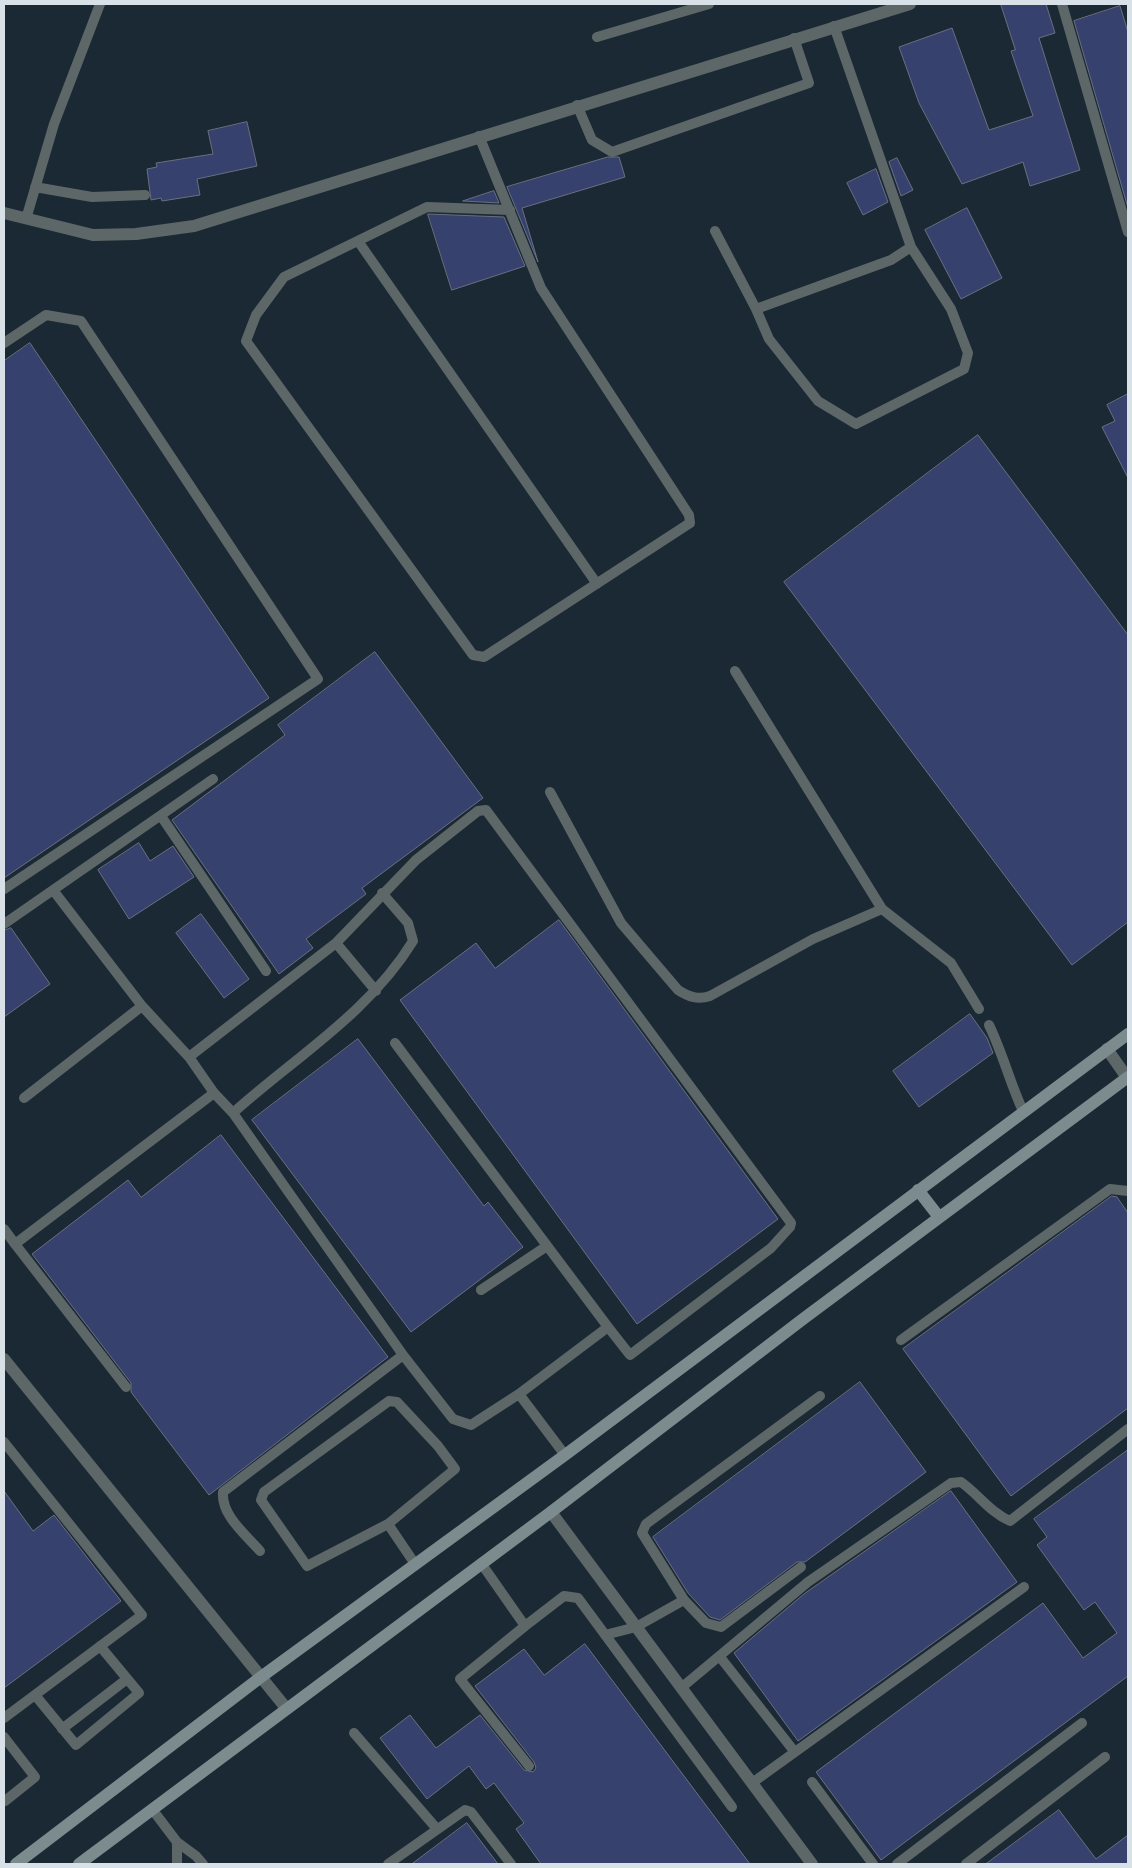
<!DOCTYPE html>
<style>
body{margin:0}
#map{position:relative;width:1132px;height:1868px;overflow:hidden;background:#1a2933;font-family:Bitter,serif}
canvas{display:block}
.frame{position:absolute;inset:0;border:5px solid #d8e1e8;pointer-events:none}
</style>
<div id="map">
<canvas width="1132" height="1868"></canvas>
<div class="frame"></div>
</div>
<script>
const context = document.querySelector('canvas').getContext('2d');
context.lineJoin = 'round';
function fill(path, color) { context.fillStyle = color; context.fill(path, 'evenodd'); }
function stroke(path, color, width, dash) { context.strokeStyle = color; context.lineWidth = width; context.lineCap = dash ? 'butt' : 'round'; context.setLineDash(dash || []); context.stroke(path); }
const building = new Path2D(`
 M1001,4H1046L1055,33L1039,38L1080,170L1030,186L1023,162L962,184L919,103L899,47L952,28L989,130L1033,116L1011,51L1015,50Z
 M1120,6L1128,32V208L1074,21Z
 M247,122L257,166L197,179L200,195L162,201L161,198L151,200L147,169L157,167L156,163L213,154L208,131Z
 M608,157H619L625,177L522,208L538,262L507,187Z
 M897,158L913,190L901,196L889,162Z
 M876,169L888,202L863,215L847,183Z
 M494,191L499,203L463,201Z
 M967,208L1002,278L961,299L925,230Z
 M428,214L504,217L525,266L452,290Z
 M30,343L269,698L4,878V361Z
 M1128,394V478L1102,427L1115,421L1107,405Z
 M978,435L1128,635V922L1072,965L784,582Z
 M375,652L483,798L362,888L366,894L306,939L313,948L279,974L172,820L285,735L278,725Z
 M139,843L150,861L173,846L194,877L129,919L98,870Z
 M201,914L249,979L224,998L176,933Z
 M559,920L778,1219L637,1324L400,1000L476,943L495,968Z
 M11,928L50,984L4,1017V931Z
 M970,1014L987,1038L993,1053L919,1107L893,1071Z
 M358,1039L484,1206L488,1202L523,1247L411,1332L252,1120Z
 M221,1135L388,1357L209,1495L131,1392V1383L32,1254L128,1180L141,1197Z
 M1112,1196L1117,1197L1128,1213V1408L1011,1496L903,1349Z
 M860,1382L926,1472L805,1562H797L720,1620L710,1617L688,1593L653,1537Z
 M1128,1450V1676L881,1860L816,1772L1043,1603L1083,1658L1117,1633L1095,1602L1084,1610L1037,1545L1047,1537L1034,1519Z
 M4,1491L33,1531L54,1515L121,1601L4,1688Z
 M951,1491L1017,1582L798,1741L734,1653L804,1594Z
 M585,1644L750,1864H541L516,1829L524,1823L494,1783L486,1789L469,1766L427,1799L380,1738L410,1715L436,1748L480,1715L524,1770L533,1772L536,1768L534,1762L475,1686L524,1649L544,1675Z
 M1059,1810L1096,1859L1128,1835V1864H986Z
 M467,1823L498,1864H412Z`);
const lane = new Path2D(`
 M1062,4L1128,232
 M834,26L911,247L951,309L968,353L964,369L856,424L818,401L769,339L756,309L891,260L911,247
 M597,37L709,4
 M577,105L592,140L612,152L809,83L794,38
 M479,136L541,288L689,515L690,523L484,657L473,655L246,341L256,315L284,277L427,207L510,210
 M35,187L92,197L145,195
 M26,219L54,124L100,4
 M715,231L756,309
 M358,241L597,584
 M4,343L46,315L81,321L318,679L4,889
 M735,671L882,909
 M550,792L621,923L678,990C689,997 698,1000 710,996L813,939L882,909L951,963L979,1009
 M161,816L266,971
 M53,890L142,1006L189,1057L214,1093L15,1244L126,1387
 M4,924L213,779
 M336,943L376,991
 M989,1025C1003,1054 1010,1083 1023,1111
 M395,1043L608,1327L519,1394L565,1455
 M189,1057L336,943L416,860L478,811L486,810L791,1223L790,1227L771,1248L630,1355L608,1327
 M214,1093L233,1113L403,1355L453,1419L471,1425L519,1394
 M24,1098L142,1006
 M233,1113C294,1058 369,1013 413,941L408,923L382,893
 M4,1229L15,1244
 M481,1290L547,1246
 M901,1340L1110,1189L1128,1191
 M4,1442L142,1615L4,1718
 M388,1524L307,1566L261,1500L264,1492L389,1401L397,1402L438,1446L455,1469L388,1524L415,1564
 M260,1551C245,1534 221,1515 223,1492L403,1355
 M481,1563L525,1626L564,1596L578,1598L732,1807
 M684,1600L642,1533L646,1524L820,1396
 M525,1626L460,1679L529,1766
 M605,1635L636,1627L684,1600L706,1623L721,1627L801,1567
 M720,1657L794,1751
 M681,1688L808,1582L951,1483L961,1482C978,1494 991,1513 1010,1521L1128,1429
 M35,1695L76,1745L139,1693L100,1646
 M62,1729L127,1679
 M354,1733L437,1829
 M4,1737L35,1777L5,1801
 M812,1782L873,1864
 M752,1783L1024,1587
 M152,1809L177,1842L196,1856L203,1864
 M177,1842V1864
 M388,1864L465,1810L471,1812L511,1864
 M897,1864L1082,1723
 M966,1864L1105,1757`);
const street = new Path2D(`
 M4,213L93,235L136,234L194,226L910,4
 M1107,1049L1128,1079
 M4,1359L286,1708
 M551,1512L812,1864`);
const secondary = new Path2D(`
 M918,1190L939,1217
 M16,1864L261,1677L565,1455L1128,1034
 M79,1864L551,1512L803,1319L1128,1077`);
fill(building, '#37416e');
stroke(building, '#6a6f80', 1);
stroke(lane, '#5d6768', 10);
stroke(street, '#5d6768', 12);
stroke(secondary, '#7c8b8d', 12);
</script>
